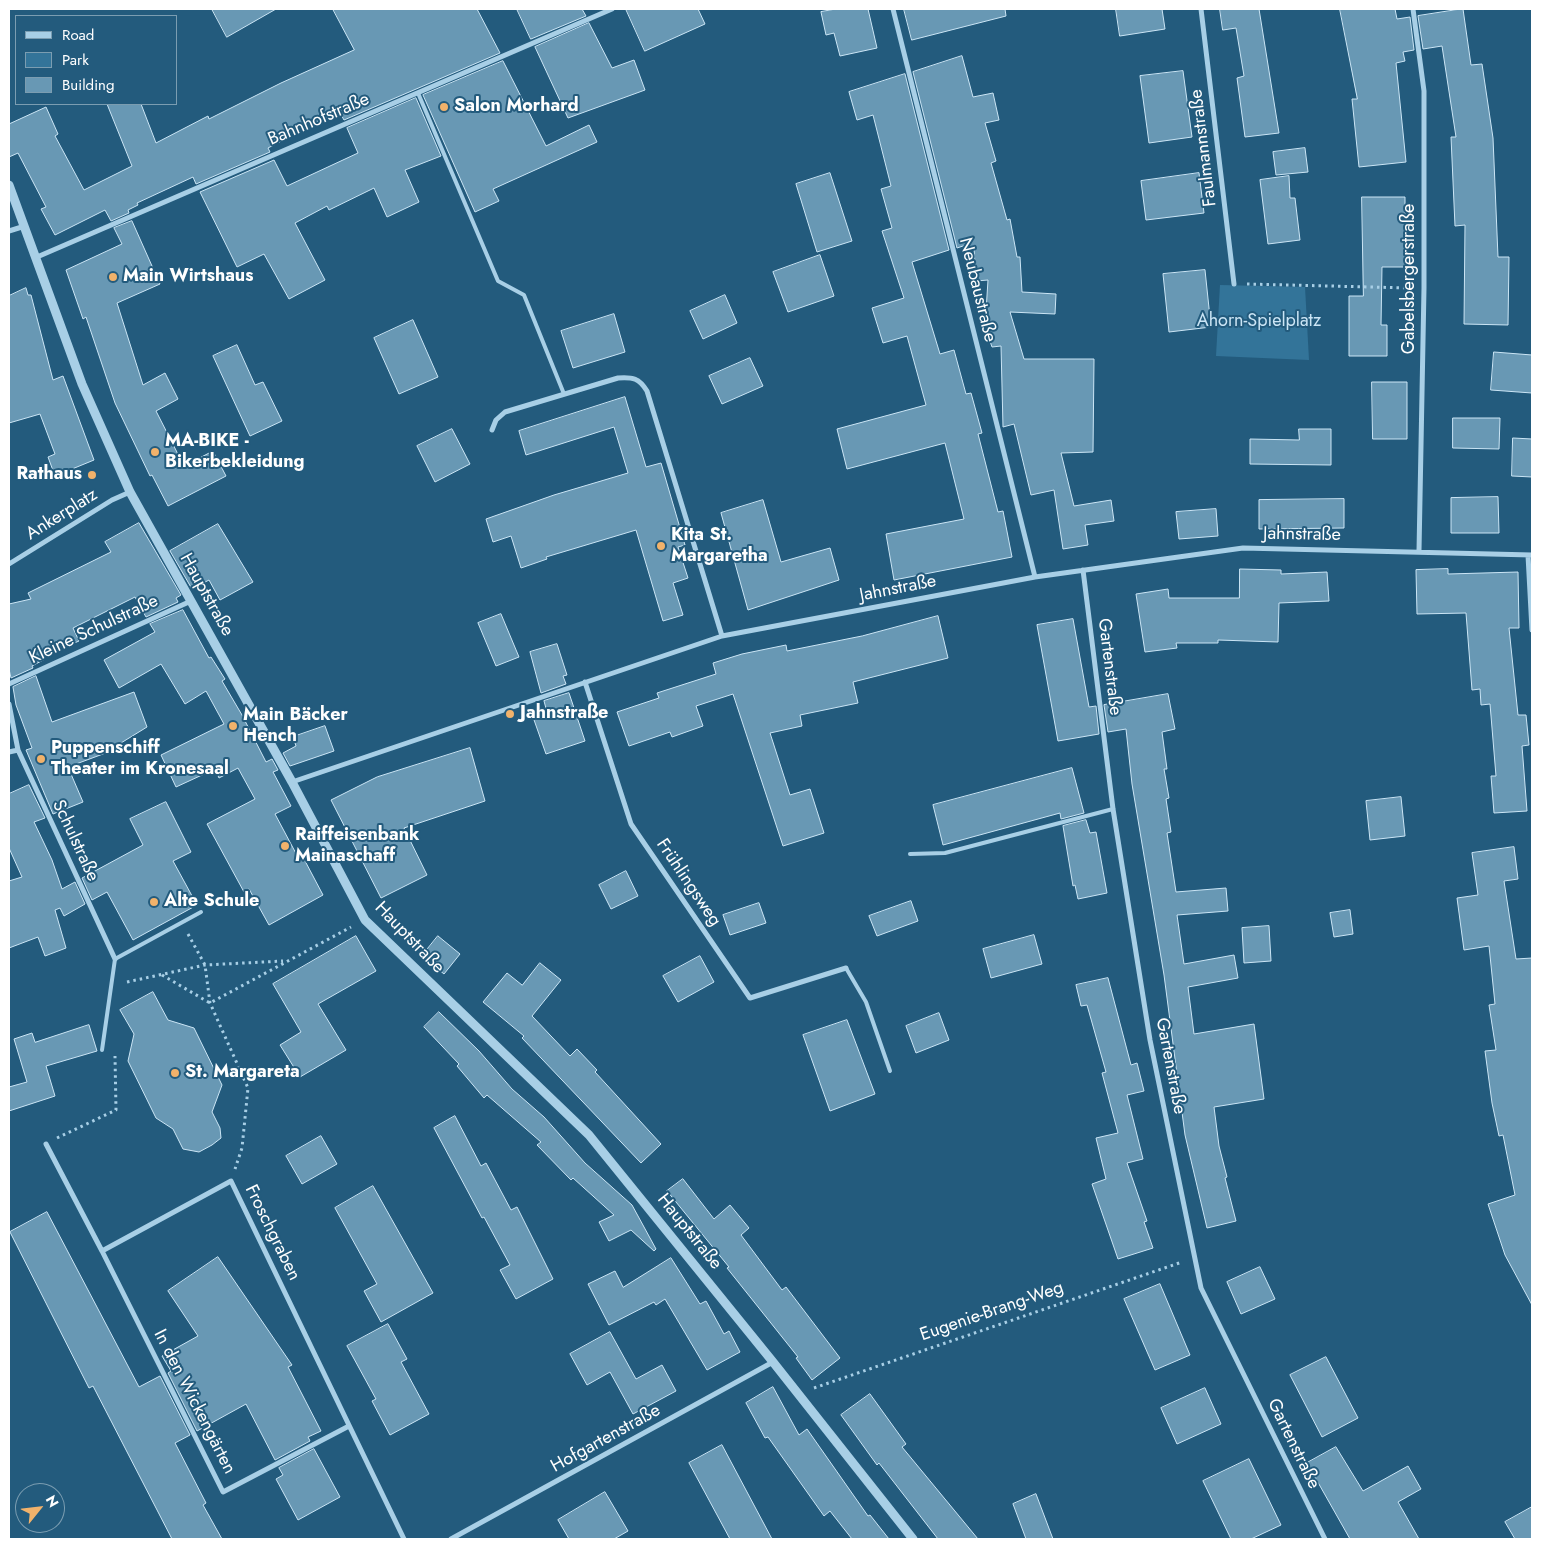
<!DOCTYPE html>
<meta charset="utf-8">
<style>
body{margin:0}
#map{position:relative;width:1541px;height:1548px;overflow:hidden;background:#235b7d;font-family:Jost,sans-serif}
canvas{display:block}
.frame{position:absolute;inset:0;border:10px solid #fff;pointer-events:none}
.legend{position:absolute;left:15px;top:15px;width:162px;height:90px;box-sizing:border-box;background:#235b7d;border:1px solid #7b9db1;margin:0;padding:6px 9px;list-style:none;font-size:15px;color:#fff}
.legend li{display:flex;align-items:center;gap:10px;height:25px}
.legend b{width:25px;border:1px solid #7b9db1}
.north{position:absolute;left:15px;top:1483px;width:50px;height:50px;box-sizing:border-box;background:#235b7d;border:1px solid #7b9db1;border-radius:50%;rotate:61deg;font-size:14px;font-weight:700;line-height:20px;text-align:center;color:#fff}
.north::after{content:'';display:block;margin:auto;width:18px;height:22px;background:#f1b26b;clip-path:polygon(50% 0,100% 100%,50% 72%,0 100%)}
</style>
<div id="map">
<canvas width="1541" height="1548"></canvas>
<div class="frame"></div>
<ul class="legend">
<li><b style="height:6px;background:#a8cfe6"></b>Road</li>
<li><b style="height:14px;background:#337499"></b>Park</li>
<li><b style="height:14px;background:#6898b4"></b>Building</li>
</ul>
<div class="north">N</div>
</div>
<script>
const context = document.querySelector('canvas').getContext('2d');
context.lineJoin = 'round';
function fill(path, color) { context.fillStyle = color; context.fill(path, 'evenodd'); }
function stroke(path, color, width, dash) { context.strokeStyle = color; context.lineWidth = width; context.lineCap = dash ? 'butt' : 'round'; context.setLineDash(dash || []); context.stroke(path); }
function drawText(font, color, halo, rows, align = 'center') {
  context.font = font + ' Jost,sans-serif'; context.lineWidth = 4; context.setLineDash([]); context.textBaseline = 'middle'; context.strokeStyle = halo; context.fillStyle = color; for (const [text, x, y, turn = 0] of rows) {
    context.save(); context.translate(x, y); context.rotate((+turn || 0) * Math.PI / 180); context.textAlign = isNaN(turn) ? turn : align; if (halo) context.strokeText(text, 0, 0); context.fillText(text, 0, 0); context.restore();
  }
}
const green = new Path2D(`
 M1220,285L1305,287L1309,360L1216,356Z`);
const building = new Path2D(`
 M212,9H276L227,37Z
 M333,9H477L500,53L344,120L339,111L268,148L270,152L196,184L193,177L137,203L138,205L128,210L129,213L111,221L105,210L55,235L41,209L46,207L18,153L9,157V124L46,107L58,134L55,136L84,190L132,166L107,104H141L156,143L208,116L209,119L281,83L354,50Z
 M517,9H582L586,16L531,39Z
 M626,9H698L705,24L645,51Z
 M836,9H868L877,48L840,56L834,33L826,35L821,12Z
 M904,9H1005L1006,16L912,40Z
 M1116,9H1162L1165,29L1120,36Z
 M1220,9H1259L1279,133L1245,137L1237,78L1244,76L1236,28L1223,30Z
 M1340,9H1395L1397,19L1410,17L1414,50L1403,52L1405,61L1396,63L1406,162L1359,167L1352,99H1357Z
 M1463,9L1471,65L1482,64L1493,138L1498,257H1509L1508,325L1464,324L1465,225L1455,226L1451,137H1456L1442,46L1423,49L1418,16Z
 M589,23L612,68L634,60L645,90L568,118L535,47Z
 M962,56L973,97L993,93L999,120L985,123L996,161L991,163L1007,220L1010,219L1017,257H1020L1022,292L1056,294L1055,314L1010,312L1024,359H1094L1093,452L1061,453L1074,506L1111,500L1114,521L1085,525L1088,545L1063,549L1054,490L1031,495L1014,424L1003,427L1001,346L992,347L985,327L988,280L976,281L974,248L970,249L969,244L957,248L913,72Z
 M503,61L546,146L589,125L597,142L493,189L499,201L475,212L423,95Z
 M1183,71L1192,137L1149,143L1140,76Z
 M905,74L949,250L912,262L940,354L954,350L966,394L971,393L982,433L978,434L998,512L1003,511L1012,557L894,580L886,534L964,519L945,443L847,469L837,429L926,405L907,336L883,343L872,308L904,298L882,231L892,228L881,189L891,186L873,115L857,120L849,92Z
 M416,98L441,156L405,170L419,202L387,217L374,188L329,210L327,206L295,223L325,280L289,299L264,254L237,267L200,192L274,160L287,186L358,153L347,128Z
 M1305,148L1308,172L1276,175L1273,152Z
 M830,173L852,241L817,252L796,184Z
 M1199,173L1204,213L1146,220L1141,181Z
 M1289,176L1290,198H1295L1300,240L1268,244L1260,180Z
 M1362,197H1405V267H1382L1381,325H1387V356H1349V296H1363Z
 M132,221L160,284L117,303L143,385L165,373L178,399L156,411L184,466L213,451L226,476L168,506L152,475L150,476L115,403L86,317L83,319L66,270L122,244L114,228Z
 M820,255L834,296L788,312L773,272Z
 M1205,270L1211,327L1169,332L1163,274Z
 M26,288L28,295H31L53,380L63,376L94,460L55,476L48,457L55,454L40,414L9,423V296Z
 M725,295L737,323L703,339L690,311Z
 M614,314L625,352L573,368L561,331Z
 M413,320L438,377L399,394L374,338Z
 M237,345L255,385L263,382L282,421L250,436L213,356Z
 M1494,352L1532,355V393L1491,390Z
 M750,358L763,386L722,404L709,376Z
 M1372,382H1407V439H1373Z
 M625,397L646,467L661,463L685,545L678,547L688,578L673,583L683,615L663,621L636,530L546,557L547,559L521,568L511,536L493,542L486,519L554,495L628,473L614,427L526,455L519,431Z
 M1453,418H1500L1499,449L1453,448Z
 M452,429L470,464L435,482L417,446Z
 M1299,429H1331V465L1250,464V439L1299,440Z
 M1513,438L1532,439V477L1512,476Z
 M1498,497L1499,533H1451V498Z
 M1344,499V528L1259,529V500Z
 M763,500L781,562L830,548L839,580L748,610L721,513Z
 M1216,509L1218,536L1179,539L1176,512Z
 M139,523L181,595L176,598L178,602L146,617L135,597L73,628L79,641L44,656L45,659L32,666L33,668L11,678L9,669V604L31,599L28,593L111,552L105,542Z
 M218,524L253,582L220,600L209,580L192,589L170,551Z
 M1240,569L1281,570V574L1327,572L1329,601L1279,603L1278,642L1218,640V643H1176L1177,648L1145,652L1136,594L1168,589L1169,598H1239Z
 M1448,569V574L1518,572L1519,628H1509L1518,715H1526L1529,745L1522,746L1527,811L1494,813L1491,776H1496L1490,704L1481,705L1480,689L1472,690L1466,613L1417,614L1416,570Z
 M183,610L209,658L211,657L225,679L222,681L242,715L266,762L272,759L278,770L273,772L291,806L275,814L300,861L304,859L323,895L269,925L249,889L244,892L207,824L255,799L238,768L219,778L215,769L176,787L161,755L224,724L206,691L185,704L161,664L119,688L104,660L155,632L150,624Z
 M501,614L519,657L496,666L478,623Z
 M938,616L948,658L853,682L858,703L800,715L802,726L770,733L790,795L810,789L824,833L783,846L733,694L696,706L703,726L672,737L670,732L629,746L617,712L659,698L657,693L716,674L713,663L742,654L786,645L787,651L862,636Z
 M1073,619L1089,707L1096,706L1099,734L1058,741L1037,625Z
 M557,644L567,675L563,676L566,684L541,693L530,652Z
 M36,676L52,722L134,692L147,727L103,754L68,767L83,802L53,814L26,750L32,748L16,705L13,687Z
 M569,693L585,741L546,754L533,717L547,712L544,701Z
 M1168,694L1175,729L1162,732L1167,769H1164L1169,798L1166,799L1171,832L1167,833L1176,892L1226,888L1228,911L1177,915L1184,964L1234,955L1238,978L1188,987L1194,1034L1254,1024L1264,1099L1214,1107L1219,1146L1227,1177L1225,1178L1236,1221L1207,1228L1185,1135L1164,975L1132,784L1126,729L1108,732L1104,705Z
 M325,726L334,751L290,766L283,753L296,746L293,737Z
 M470,748L485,801L404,828L427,875L381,898L331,800L377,777Z
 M1072,768L1084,813L1061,819L1060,813L943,845L933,805Z
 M29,785L45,818L34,822L52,860L62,889L75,882L85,904L64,916L60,908L55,910L66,948L45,956L38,937L9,948V881L22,877L9,848V794Z
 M1401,797L1405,836L1370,840L1366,801Z
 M166,802L191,852L173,861L197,905L133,940L107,892L92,900L82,878L143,845L130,819Z
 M1086,820L1090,833L1096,832L1107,893L1078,899L1075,885L1073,886L1063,826Z
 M1514,847L1518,879L1504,881L1516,959L1532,958V1305L1505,1255L1488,1204L1515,1195L1503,1135L1499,1136L1492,1103L1485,1051L1496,1050L1489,1005L1495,1004L1489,946L1464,950L1457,898L1478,895L1472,853Z
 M626,871L638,896L611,909L599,885Z
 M911,901L918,921L877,936L869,916Z
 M759,903L766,923L730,935L723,915Z
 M1350,910L1353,934L1334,937L1330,913Z
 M1269,926L1271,961L1244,963L1242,928Z
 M1034,935L1042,964L991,978L983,949Z
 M356,936L376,971L318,1004L346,1050L300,1077L280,1045L301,1032L273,984Z
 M438,936L460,954L444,974L422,956Z
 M700,956L714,982L678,1002L663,976Z
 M540,963L561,980L532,1016L570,1056L577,1049L597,1070L595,1072L661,1144L641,1163L522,1038L524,1036L483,1002L507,973L522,985Z
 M1108,978L1131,1065L1137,1063L1144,1091L1127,1095L1143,1159L1127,1163L1147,1221L1144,1222L1153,1248L1118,1259L1092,1184L1106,1179L1096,1138L1118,1133L1102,1073L1106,1072L1087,1005L1081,1006L1076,985Z
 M153,992L168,1020L194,1028L222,1085L212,1112L220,1128L221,1138L212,1145L199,1152L183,1149L173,1129L156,1118L128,1061L134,1034L120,1010Z
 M439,1012L479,1051L512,1089L544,1117L585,1163L632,1205L656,1249L654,1251L631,1230L609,1241L599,1222L614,1215L573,1178L571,1180L537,1145L541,1142L487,1095L484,1098L457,1066L459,1064L424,1027Z
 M939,1013L949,1040L916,1053L906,1026Z
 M847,1020L875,1094L830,1111L803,1035Z
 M89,1025L97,1051L46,1066L55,1096L9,1111V1087L27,1082L14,1039L32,1033L35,1042Z
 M455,1116L481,1166L486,1163L511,1210L517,1207L553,1279L516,1299L500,1270L510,1265L484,1217L482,1218L434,1128Z
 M321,1136L337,1164L302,1184L286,1156Z
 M683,1179L714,1219L730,1205L749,1228L741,1235L782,1290L786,1287L840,1358L812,1380L796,1358L798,1357L727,1268L729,1267L667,1191Z
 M373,1186L433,1293L381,1322L364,1291L377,1284L335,1208Z
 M47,1212L139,1387L160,1376L190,1435L175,1443L206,1503L203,1505L222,1539H172L93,1386L89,1388L10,1232Z
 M218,1257L292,1365L288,1367L321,1431L308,1437L310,1441L275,1460L246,1404L197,1431L168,1373L171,1371L162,1356L198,1336L168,1291Z
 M671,1258L700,1304L706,1301L724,1334L729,1331L740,1352L707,1370L665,1299L656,1305L654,1302L609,1325L588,1284L615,1271L623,1287Z
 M1260,1267L1275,1299L1241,1314L1227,1282Z
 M1160,1284L1190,1355L1155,1370L1124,1299Z
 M388,1324L407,1359L401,1362L429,1414L390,1435L372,1401L376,1399L347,1346Z
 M610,1332L636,1379L662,1365L676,1391L633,1414L610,1372L587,1385L570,1354Z
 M1326,1357L1358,1418L1322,1437L1290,1375Z
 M773,1387L799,1435L807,1429L868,1516L870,1515L889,1539H852L830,1511L824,1516L768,1437L765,1438L746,1403Z
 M1205,1388L1221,1424L1177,1444L1161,1408Z
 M870,1394L906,1444L902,1447L978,1539H938L879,1463L877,1465L841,1415Z
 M722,1445L772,1539H730L689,1463Z
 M1336,1447L1363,1491L1408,1466L1421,1489L1398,1502L1419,1539H1350L1307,1463Z
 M314,1449L340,1497L298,1520L276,1479L283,1475L279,1468Z
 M1249,1459L1281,1525L1251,1539H1231L1203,1481Z
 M605,1492L628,1531L614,1539H569L558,1520Z
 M1036,1494L1053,1539H1026L1013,1504Z
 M1532,1507V1539H1515L1505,1522Z`);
const path = new Path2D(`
 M1247,284L1411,288
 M188,934L205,965L210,1003L248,1088L242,1148L235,1169
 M162,975L210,1003L351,927
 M127,982L205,965L283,961
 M57,1138L116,1110L115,1056
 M814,1388L1182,1262`);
const service = new Path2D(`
 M418,93L498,281L524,295L564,394
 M910,854L945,853L1113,809
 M846,968L866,1002L890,1071
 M102,1050L115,959L201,912`);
const minor = new Path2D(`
 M893,9L1035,577
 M1201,9L1234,284
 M1413,9L1424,91V288L1419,551
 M9,231L25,226
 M37,257L612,9
 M492,430L496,420L505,412L618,378C633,377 639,378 647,391L722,636
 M1528,555L1532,630
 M9,564L112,500L130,492
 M1083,570L1113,809L1150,1040L1201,1288L1325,1539
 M585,682L631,824L750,998L846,968
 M9,684L191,601
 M9,704L18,750L115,959
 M9,752L18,750
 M292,782L722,636L1035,577L1243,548L1532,555
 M46,1144L102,1251L231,1181L404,1539
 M102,1251L223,1492L349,1426
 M451,1539L773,1362`);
const tertiary = new Path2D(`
 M9,185L82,384L130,492L292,782L365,920L589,1135L773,1362L913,1539`);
const markers = [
 [444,107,5,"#f1b26b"],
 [113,277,5,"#f1b26b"],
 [155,452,5,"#f1b26b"],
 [92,475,5,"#f1b26b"],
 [661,546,5,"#f1b26b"],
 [510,714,5,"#f1b26b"],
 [233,726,5,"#f1b26b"],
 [41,759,5,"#f1b26b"],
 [285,846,5,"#f1b26b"],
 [154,902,5,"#f1b26b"],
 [175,1073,5,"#f1b26b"]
];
const poiNames = [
 ["Salon Morhard",454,107],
 ["Main Wirtshaus",123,277],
 ["MA-BIKE -",165,442],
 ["Bikerbekleidung",165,463],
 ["Rathaus",82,475,"right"],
 ["Kita St.",671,536],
 ["Margaretha",671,557],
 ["Jahnstraße",520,714],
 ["Main Bäcker",243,716],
 ["Hench",243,737],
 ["Puppenschiff",51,749],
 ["Theater im Kronesaal",51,770],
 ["Raiffeisenbank",295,836],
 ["Mainaschaff",295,857],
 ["Alte Schule",164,902],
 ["St. Margareta",185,1073]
];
const streetNames = [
 ["Bahnhofstraße",319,120,-23],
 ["Faulmannstraße",1204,148,-97],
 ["Gabelsbergerstraße",1410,279,-90],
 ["Neubaustraße",977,290,76],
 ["Ankerplatz",62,515,-32],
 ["Jahnstraße",1302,535,1],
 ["Jahnstraße",898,589,-11],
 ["Hauptstraße",206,595,61],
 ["Kleine Schulstraße",94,630,-25],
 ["Gartenstraße",1109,667,83],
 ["Schulstraße",75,841,65],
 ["Frühlingsweg",688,883,56],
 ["Hauptstraße",409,938,46],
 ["Gartenstraße",1170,1066,79],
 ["Hauptstraße",689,1232,51],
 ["Froschgraben",272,1233,64],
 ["Eugenie-Brang-Weg",992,1312,-19],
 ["In den Wickengärten",194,1402,63],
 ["Hofgartenstraße",606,1439,-29],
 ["Gartenstraße",1293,1444,64]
];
const parkNames = [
 ["Ahorn-Spielplatz",1259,322]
];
fill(green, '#337499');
fill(building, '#6898b4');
stroke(building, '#cbe5f5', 1);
stroke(path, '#a8cfe6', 3, [2.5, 4]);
stroke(service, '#a8cfe6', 4);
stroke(minor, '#a8cfe6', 5);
stroke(tertiary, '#a8cfe6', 9);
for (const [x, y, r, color] of markers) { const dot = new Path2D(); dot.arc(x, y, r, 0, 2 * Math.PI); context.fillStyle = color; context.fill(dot); stroke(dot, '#235b7d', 2); }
drawText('bold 18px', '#fff', '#235b7d', poiNames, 'left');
drawText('18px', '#fff', '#235b7d', streetNames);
drawText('18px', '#cbe5f5', '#235b7d', parkNames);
</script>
